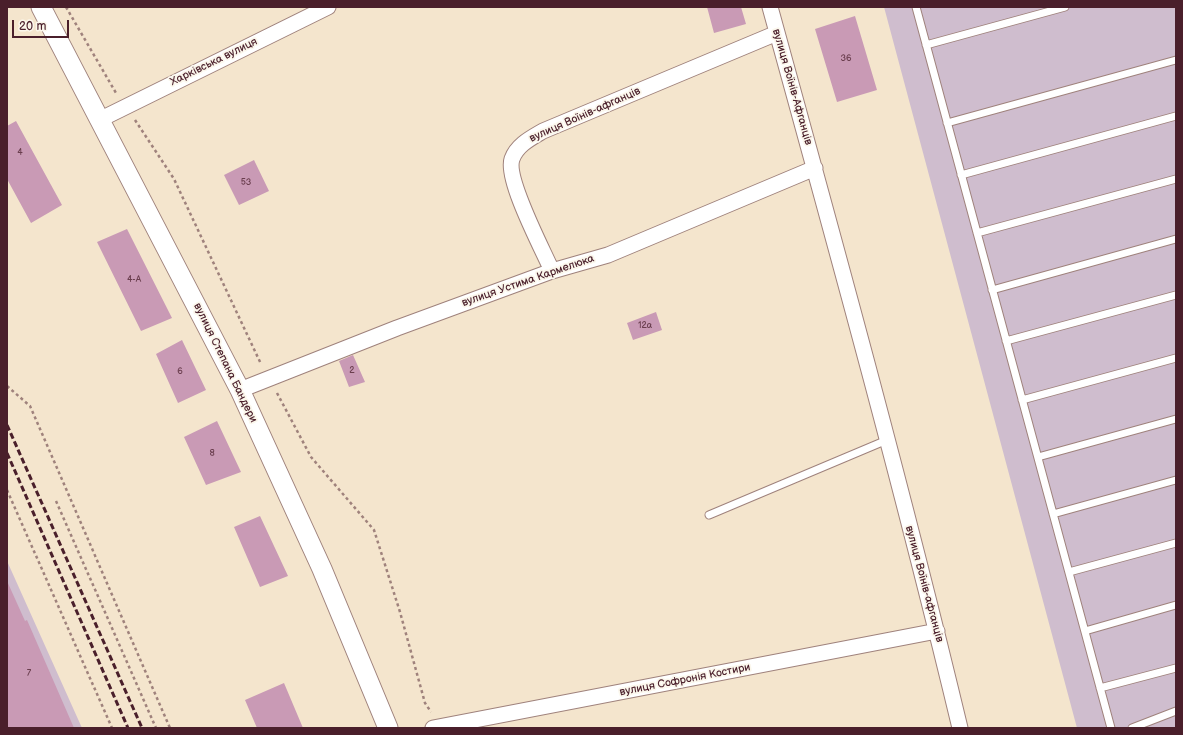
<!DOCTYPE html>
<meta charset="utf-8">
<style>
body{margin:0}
#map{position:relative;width:1183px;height:735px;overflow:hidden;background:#f4e5cd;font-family:"Balsamiq Sans",sans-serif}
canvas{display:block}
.frame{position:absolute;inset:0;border:8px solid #4a1f2b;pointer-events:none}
.scale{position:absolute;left:12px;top:20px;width:57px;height:18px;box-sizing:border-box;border:2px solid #4a1f2b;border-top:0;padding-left:5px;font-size:12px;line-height:14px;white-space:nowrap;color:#4a1f2b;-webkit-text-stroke:3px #fbf7ec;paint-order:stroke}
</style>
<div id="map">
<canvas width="1183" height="735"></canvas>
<div class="frame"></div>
<div class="scale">20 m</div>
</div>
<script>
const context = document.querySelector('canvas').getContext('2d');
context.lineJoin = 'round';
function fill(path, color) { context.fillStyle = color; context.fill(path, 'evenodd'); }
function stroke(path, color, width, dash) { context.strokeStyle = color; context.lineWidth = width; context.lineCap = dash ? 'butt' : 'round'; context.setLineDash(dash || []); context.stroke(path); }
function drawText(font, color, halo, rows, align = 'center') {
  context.font = font + ' "Balsamiq Sans",sans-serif'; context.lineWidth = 3.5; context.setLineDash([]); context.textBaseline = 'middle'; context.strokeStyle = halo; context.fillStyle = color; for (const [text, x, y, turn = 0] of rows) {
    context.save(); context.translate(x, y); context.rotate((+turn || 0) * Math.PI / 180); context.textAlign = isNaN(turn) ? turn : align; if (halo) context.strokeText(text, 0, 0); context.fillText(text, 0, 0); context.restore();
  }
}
const industrial = new Path2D(`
 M884,7H1176V728H1077Z
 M7,561L82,728H7Z`);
const building = new Path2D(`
 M707,7H741L746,24L714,33Z
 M855,16L877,90L837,102L815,29Z
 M16,121L62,205L31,223L7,179V126Z
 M254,160L269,191L239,205L224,175Z
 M127,229L172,318L141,331L97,242Z
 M656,312L662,330L633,340L627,323Z
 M182,340L206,390L178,403L156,354Z
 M353,355L365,382L349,387L339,361Z
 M217,421L241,472L206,485L184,437Z
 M260,516L288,576L260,587L234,527Z
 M7,581L25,621L27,620L74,728H7Z
 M284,683L303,728H257L245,700Z`);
const path = new Path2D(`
 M66,7L116,93
 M135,120L174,179L261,364
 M7,386L30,406L170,728
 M277,393L311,457L374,530L400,612L425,703L431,712
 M7,490L112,728
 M56,501L156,728`);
const service = new Path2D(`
 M916,7L1111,728
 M926,45L1065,7
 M947,123L1176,60
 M961,175L1176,116
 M977,233L1176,179
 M992,290L1176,239
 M1006,341L1176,295
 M1022,400L1176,358
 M1038,457L1176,419
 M1053,514L1176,480
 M709,515L887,440
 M1069,572L1176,543
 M1085,631L1176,605
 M1100,688L1176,668
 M1132,728L1176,711`);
const minor = new Path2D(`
 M770,7C836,247 902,486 960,728
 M101,119L328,7
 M552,271C543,250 505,179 512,159C517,145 531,138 543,131L777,33
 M240,390L397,328L552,271L608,255L815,168
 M433,728L937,631`);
const tertiary = new Path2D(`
 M41,7L240,390L322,569L388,728`);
const rail = new Path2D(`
 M7,425L142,728
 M7,453L128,728`);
const numberNames = [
 ["36",846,59],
 ["4",20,153],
 ["53",246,183],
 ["4-А",134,280],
 ["12а",645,326],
 ["2",352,371],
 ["6",180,372],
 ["8",212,454],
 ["7",29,674]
];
const streetNames = [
 ["Харківська вулиця",214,62,-26],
 ["вулиця Воїнів-Афганців",792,87,74],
 ["вулиця Воїнів-афганців",585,115,-24],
 ["вулиця Устима Кармелюка",528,281,-19],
 ["вулиця Степана Бандери",225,363,64],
 ["вулиця Воїнів-афганців",924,584,75],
 ["вулиця Софронія Костири",685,680,-11]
];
fill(industrial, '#cfbdce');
fill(building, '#c99ab5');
stroke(service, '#9f827c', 9);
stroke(minor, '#9f827c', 17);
stroke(tertiary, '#9f827c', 21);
stroke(path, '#9f827c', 2.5, [3, 3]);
stroke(service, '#fff', 7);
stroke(minor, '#fff', 15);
stroke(tertiary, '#fff', 19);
stroke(rail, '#4a1f2b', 3, [6, 3]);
drawText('9px', '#6a3e4e', null, numberNames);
drawText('11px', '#4a1f2b', '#fbf7ec', streetNames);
</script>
